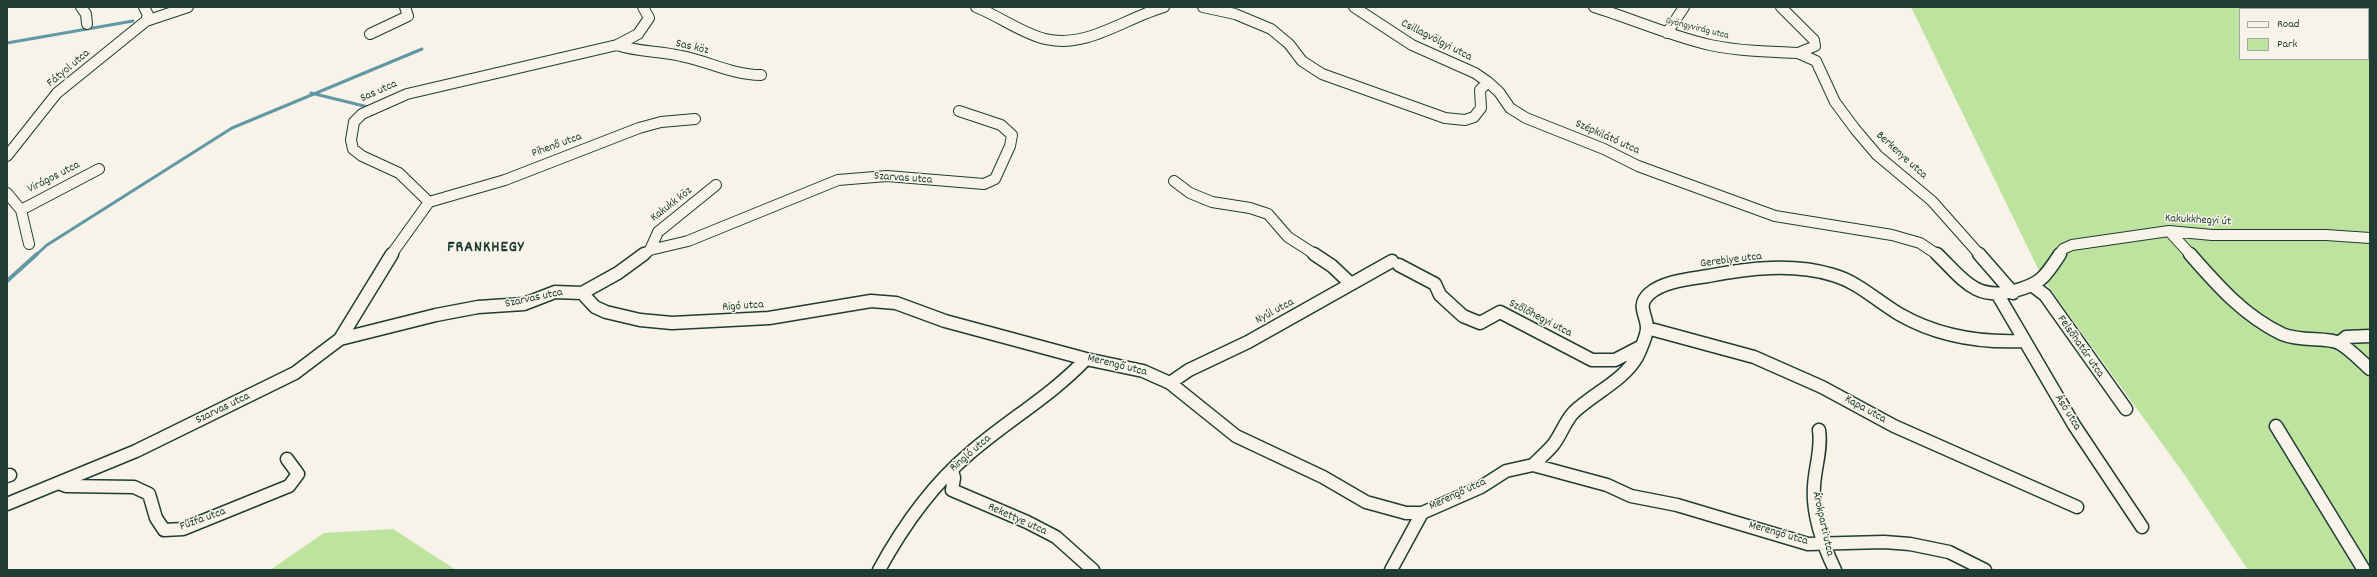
<!DOCTYPE html>
<meta charset="utf-8">
<style>
body{margin:0}
#map{position:relative;width:2377px;height:577px;overflow:hidden;background:#f7f3e8;font-family:Dekko,sans-serif}
canvas{display:block}
.frame{position:absolute;inset:0;border:8px solid #1f3d34;pointer-events:none}
.legend{position:absolute;left:2239px;top:8px;width:130px;height:52px;box-sizing:border-box;background:#f7f3e8;border:1px solid #a1aaa0;margin:0;padding:5px 7px;list-style:none;font-size:12px;color:#1f3d34}
.legend li{display:flex;align-items:center;gap:8px;height:20px}
.legend b{width:20px;border:1px solid #a1aaa0}
</style>
<div id="map">
<canvas width="2377" height="577"></canvas>
<div class="frame"></div>
<ul class="legend">
<li><b style="height:5px;background:#f7f3e8"></b>Road</li>
<li><b style="height:11px;background:#bde39e"></b>Park</li>
</ul>
</div>
<script>
const context = document.querySelector('canvas').getContext('2d');
context.lineJoin = 'round';
function fill(path, color) { context.fillStyle = color; context.fill(path, 'evenodd'); }
function stroke(path, color, width, dash) { context.strokeStyle = color; context.lineWidth = width; context.lineCap = dash ? 'butt' : 'round'; context.setLineDash(dash || []); context.stroke(path); }
function drawText(font, color, halo, rows, align = 'center') {
  context.font = font + ' Dekko,sans-serif'; context.lineWidth = 3; context.setLineDash([]); context.textBaseline = 'middle'; context.strokeStyle = halo; context.fillStyle = color; for (const [text, x, y, turn = 0] of rows) {
    context.save(); context.translate(x, y); context.rotate((+turn || 0) * Math.PI / 180); context.textAlign = isNaN(turn) ? turn : align; if (halo) context.strokeText(text, 0, 0); context.fillText(text, 0, 0); context.restore();
  }
}
const green = new Path2D(`
 M1911,7H2370V570H2248L2184,474L2043,279ZM2240,9H2368V59H2240Z
 M393,529L456,570H270L324,533Z`);
const streamFar1 = new Path2D(`
 M7,43L133,21
 M311,93L368,107
 M36,255L47,245L232,128L422,49`);
const stream = new Path2D(`
 M7,281L37,254`);
const minorFar1 = new Path2D(`
 M81,7L86,14L87,24
 M976,7C999,16 1021,33 1045,39C1087,49 1125,18 1164,7
 M1203,7L1235,14L1271,29L1289,44L1302,61L1322,74L1445,118L1465,120L1474,117L1481,108L1480,90L1488,82L1499,92L1510,108L1526,118L1604,149L1638,166L1775,216L1892,235L1920,243L1938,255
 M1354,7L1412,45L1475,73L1488,82
 M1594,7C1633,19 1670,36 1710,45C1739,51 1769,52 1798,53
 M1781,7L1814,40L1815,46L1798,53L1816,61L1835,102L1855,129L1877,155L1932,201L1980,255
 M146,21L188,7
 M1667,33L1684,7
 M370,34L408,16L405,7
 M617,45C638,52 659,51 681,56C708,61 732,75 761,75
 M7,156L57,93L146,21L148,15L144,7
 M1174,181L1190,193L1212,202L1250,208L1268,214L1288,237L1316,255
 M7,193L21,210L29,244
 M429,202L505,180L639,128L661,122L695,119
 M21,210L99,169
 M2169,231L2191,255
 M650,250L658,232L716,185
 M391,255L429,202L399,173L362,156L353,149L351,140L354,122L362,114L407,94L617,45L638,34L649,18L643,7
 M643,255L650,250L688,241L838,180L887,176L984,184L995,179L1010,146L1012,135L1001,125L959,111
 M2059,255L2063,249L2072,245L2169,231L2212,235H2326L2370,238`);
const minor = new Path2D(`
 M1314,254L1332,266L1350,283
 M1937,254C1963,279 1975,301 2014,291C2041,284 2045,277 2060,254
 M1979,254L2013,293
 M2190,254C2217,285 2244,316 2282,334C2300,342 2327,337 2339,343C2350,349 2361,361 2370,369
 M1399,265L1435,284L1440,295L1463,316L1480,323L1500,312L1592,360H1615L1640,347
 M2033,286L2045,295L2126,409
 M582,293L595,307L606,312L640,320L672,323L769,318L871,301L896,303L945,321L1086,359L1143,371L1170,383L1236,436L1323,477L1366,502L1406,513H1422L1481,487L1506,471L1533,465L1607,485L1631,496L1677,505L1808,544L1884,542L1910,544L1949,552L1985,570
 M1998,295L2074,425L2142,527
 M1647,328L1754,357L1822,387L1894,426L2077,507
 M340,339L392,254
 M2339,343L2346,337L2370,336
 M1170,383L1189,370L1248,342L1392,261
 M2276,426L2364,570
 M1819,430C1822,449 1815,467 1814,486C1812,514 1823,545 1835,570
 M1533,465C1539,459 1547,452 1553,445C1561,435 1565,421 1574,412C1594,393 1623,381 1637,357C1640,351 1647,335 1647,328C1647,315 1636,306 1649,294C1663,281 1690,279 1708,276C1749,268 1793,263 1833,275C1858,282 1877,301 1899,314C1937,336 1980,343 2024,341
 M952,470L954,478L952,490L1027,522L1056,537L1093,570
 M7,476L10,475
 M58,483L66,486L134,487L149,494L156,518L164,530L183,529L289,486L298,474L287,459
 M7,504L136,451L295,373L340,339L436,315L478,307L524,304L555,292L582,293L618,273L644,254
 M879,570C903,526 932,485 970,453C1008,420 1051,396 1086,359
 M1391,570L1422,513`);
const farStreetnames = [
 ["Gyöngyvirág utca",1697,29,14]
];
const streetNames = [
 ["Csillagvölgyi utca",1436,41,27],
 ["Sas köz",692,48,13],
 ["Fátyol utca",69,69,-40],
 ["Sas utca",379,92,-24],
 ["Szépkilátó utca",1607,138,24],
 ["Pihenő utca",557,146,-20],
 ["Berkenye utca",1901,156,42],
 ["Virágos utca",54,178,-27],
 ["Szarvas utca",903,179,4],
 ["Kakukk köz",672,205,-38],
 ["Kakukkhegyi út",2198,221,3],
 ["Gereblye utca",1731,261,-7],
 ["Szarvas utca",534,299,-12],
 ["Rigó utca",743,307,-4],
 ["Nyúl utca",1275,312,-28],
 ["Szőlőhegyi utca",1540,319,27],
 ["Felsőhatár utca",2080,347,55],
 ["Merengő utca",1117,366,14],
 ["Szarvas utca",223,409,-26],
 ["Kapa utca",1865,410,29],
 ["Ásó utca",2067,413,58],
 ["Ringló utca",971,454,-41],
 ["Merengő utca",1458,495,-25],
 ["Fűzfa utca",203,520,-20],
 ["Rekettye utca",1017,520,24],
 ["Árokparti utca",1822,524,77],
 ["Merengő utca",1778,534,16]
];
const districtNames = [
 ["FRANKHEGY",486,249]
];
fill(green, '#bde39e');
stroke(streamFar1, '#6298a5', 3);
stroke(stream, '#6298a5', 4);
stroke(minorFar1, '#1f3d34', 12);
stroke(minor, '#1f3d34', 15);
stroke(minorFar1, '#f7f3e8', 10);
stroke(minor, '#f7f3e8', 12);
drawText('10px', '#1f3d34', '#f7f3e8', farStreetnames);
drawText('12px', '#1f3d34', '#f7f3e8', streetNames);
context.letterSpacing = '1px';
drawText('bold 16px', '#1f3d34', '#f7f3e8', districtNames);
context.letterSpacing = '0px';
</script>
